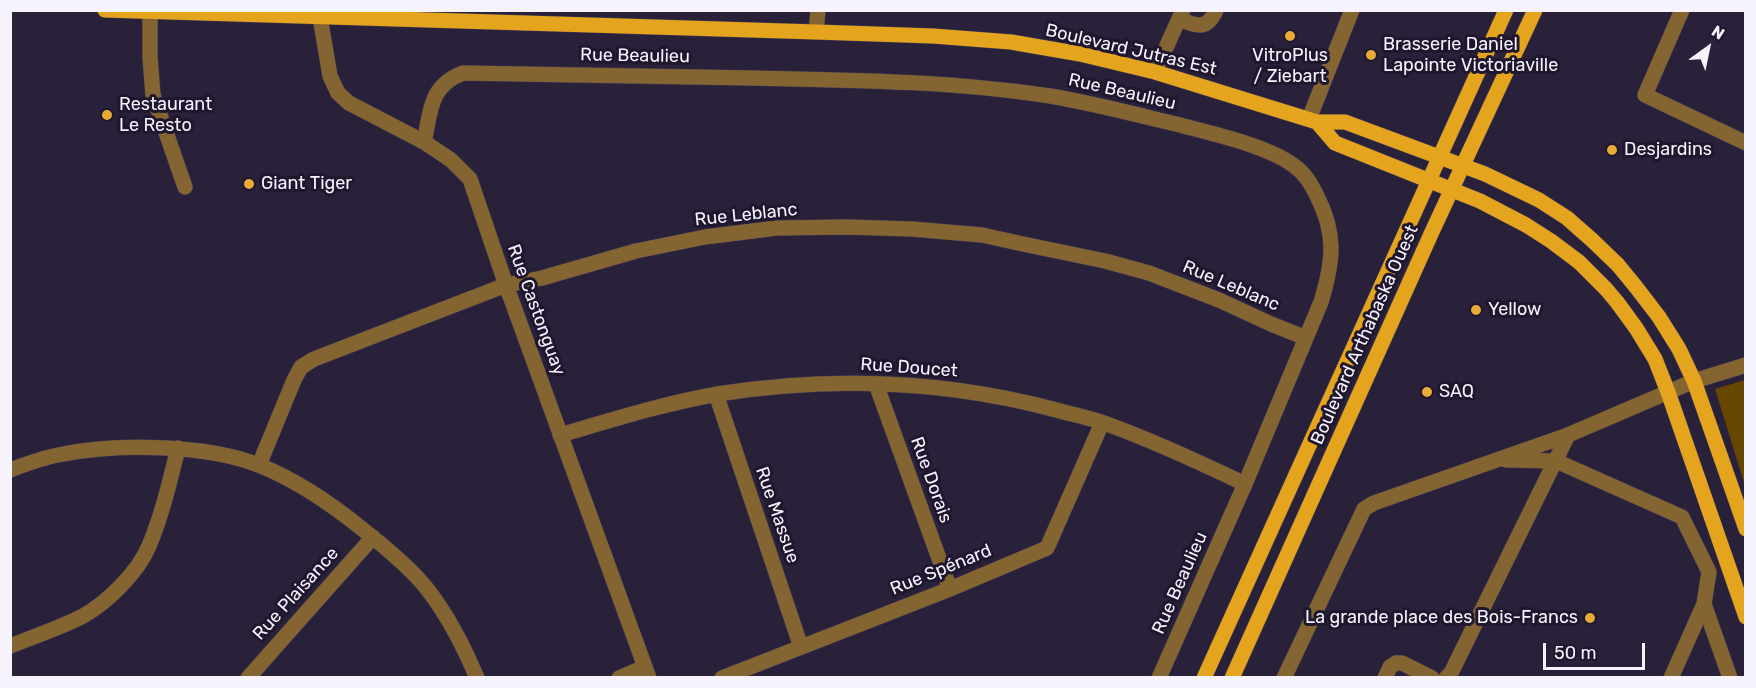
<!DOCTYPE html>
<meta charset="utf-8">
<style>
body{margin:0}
#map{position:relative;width:1756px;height:688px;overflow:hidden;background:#292139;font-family:Rubik,sans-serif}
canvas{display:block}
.frame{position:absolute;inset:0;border:12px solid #f6f3fd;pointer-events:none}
.north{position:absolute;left:1678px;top:18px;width:60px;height:60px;-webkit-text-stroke:4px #1f172e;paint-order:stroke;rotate:33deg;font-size:16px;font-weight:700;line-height:24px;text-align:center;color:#f6f3fd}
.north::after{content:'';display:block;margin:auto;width:21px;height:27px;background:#f6f3fd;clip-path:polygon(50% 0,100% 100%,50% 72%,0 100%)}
.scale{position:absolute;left:1543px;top:643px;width:102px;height:27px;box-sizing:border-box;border:3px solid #f6f3fd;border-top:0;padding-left:8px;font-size:18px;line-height:21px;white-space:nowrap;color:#f6f3fd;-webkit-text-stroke:4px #1f172e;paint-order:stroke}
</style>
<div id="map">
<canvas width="1756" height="688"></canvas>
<div class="frame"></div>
<div class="north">N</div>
<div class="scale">50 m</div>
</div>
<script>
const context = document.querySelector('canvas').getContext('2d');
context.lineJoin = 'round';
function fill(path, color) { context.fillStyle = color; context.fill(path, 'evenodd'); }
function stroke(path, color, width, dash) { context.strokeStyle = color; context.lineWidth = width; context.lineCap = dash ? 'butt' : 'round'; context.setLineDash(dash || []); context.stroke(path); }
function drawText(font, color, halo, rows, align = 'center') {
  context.font = font + ' Rubik,sans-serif'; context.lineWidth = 6; context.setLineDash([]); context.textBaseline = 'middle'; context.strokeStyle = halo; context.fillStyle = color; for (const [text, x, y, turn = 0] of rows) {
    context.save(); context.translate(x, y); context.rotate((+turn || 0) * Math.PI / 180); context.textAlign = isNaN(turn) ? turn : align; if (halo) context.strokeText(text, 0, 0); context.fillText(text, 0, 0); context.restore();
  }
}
const green = new Path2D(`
 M1745,380H1746L1745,486L1715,389Z`);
const minor = new Path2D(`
 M1682,10L1645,95L1746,143
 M150,12V57L153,95L185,187
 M320,17L330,76L338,93L349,103L424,142L451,160L470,179L506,285L649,678
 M1179,19C1196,26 1207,31 1216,10
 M816,32L818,10
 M1155,72L1183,10
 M1309,119L1352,10
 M424,142C431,111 429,86 463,73C559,74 655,76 752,78C851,80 951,81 1050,96C1092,103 1134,114 1176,124C1209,133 1266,145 1293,165C1305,173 1311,184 1317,196C1337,235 1333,262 1321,302L1245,484L1159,678
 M876,384L950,589
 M716,394L801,647
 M560,435C612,420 666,403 718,394C832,376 949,381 1060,411C1075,415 1090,418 1104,423C1152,440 1199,462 1245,484
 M1506,460L1556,461L1682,517L1709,572L1704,604L1730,678
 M259,465L294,380L301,367L314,359L506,285L542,278L636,251L705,237L777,228L846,227L912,229L982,235L1023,244L1105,261L1149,273L1219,300L1271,324L1306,338
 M10,470C26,464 42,458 58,455C115,443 207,444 261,466C298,481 330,503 361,528C384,546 411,568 428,590C448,616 464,647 477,678
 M10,646C35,636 60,628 83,616C108,602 138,572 149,546C162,515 170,481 178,448
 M248,678L373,537
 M619,678L645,667
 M722,678L950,589L1047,548L1102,423
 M1284,678L1364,509L1374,503L1568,435L1694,381L1746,365
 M1385,678L1390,667L1396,663H1402L1432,678
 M1446,678L1451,673L1568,435
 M1671,678L1704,604`);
const major = new Path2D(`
 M105,10L816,32L933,36L1011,42L1080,54L1155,72L1317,122H1345L1485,174L1539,200L1567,218L1592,240L1618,265L1636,287L1659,317L1679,349L1694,381L1746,529
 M1317,122L1335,143L1480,201L1526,225L1551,241L1579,262L1606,289L1617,302L1636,328L1655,359L1668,392L1746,617
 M1204,678L1506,10
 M1232,678L1431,234L1535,10`);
const markers = [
 [1290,36,6,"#e8ab37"],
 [1371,55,6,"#e8ab37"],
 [107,115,6,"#e8ab37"],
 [1612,150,6,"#e8ab37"],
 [249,184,6,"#e8ab37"],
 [1476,310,6,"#e8ab37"],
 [1427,392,6,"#e8ab37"],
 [1590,618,6,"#e8ab37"]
];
const poiNames = [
 ["Brasserie Daniel",1383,45],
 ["Lapointe Victoriaville",1383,66],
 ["VitroPlus",1290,56,"center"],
 ["/ Ziebart",1290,77,"center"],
 ["Restaurant",119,105],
 ["Le Resto",119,126],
 ["Desjardins",1624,150],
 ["Giant Tiger",261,184],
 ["Yellow",1488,310],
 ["SAQ",1439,392],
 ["La grande place des Bois-Francs",1578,618,"right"]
];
const streetNames = [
 ["Boulevard Jutras Est",1131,50,13],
 ["Rue Beaulieu",635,56,1],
 ["Rue Beaulieu",1122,92,13],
 ["Rue Leblanc",746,215,-6],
 ["Rue Leblanc",1231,286,23],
 ["Rue Castonguay",536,310,70],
 ["Boulevard Arthabaska Ouest",1365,335,-66],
 ["Rue Doucet",909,368,4],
 ["Rue Dorais",931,480,70],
 ["Rue Massue",777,515,71],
 ["Rue Spénard",941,570,-22],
 ["Rue Beaulieu",1180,583,-66],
 ["Rue Plaisance",296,594,-48]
];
fill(green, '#674600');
stroke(minor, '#463e54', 16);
stroke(major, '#463e54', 16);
stroke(minor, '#846531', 15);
stroke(major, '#e4a41d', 15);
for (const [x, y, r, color] of markers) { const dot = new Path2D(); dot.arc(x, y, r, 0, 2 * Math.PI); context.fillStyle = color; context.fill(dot); stroke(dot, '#1f172e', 2); }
drawText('18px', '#f6f3fd', '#1f172e', poiNames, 'left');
drawText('18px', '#f6f3fd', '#1f172e', streetNames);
</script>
